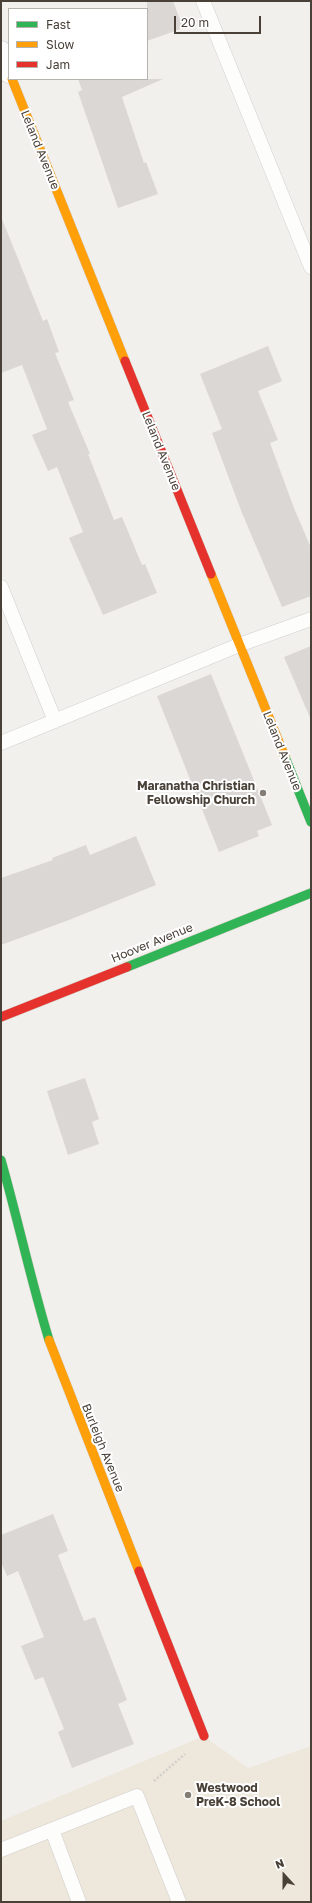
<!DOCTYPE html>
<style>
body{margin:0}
#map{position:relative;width:312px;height:1903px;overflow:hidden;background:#f2f0ed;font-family:"Golos Text",sans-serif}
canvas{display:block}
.frame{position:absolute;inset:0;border:2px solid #494138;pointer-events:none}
.legend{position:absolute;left:8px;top:8px;width:140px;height:72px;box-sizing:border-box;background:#fff;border:1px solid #b6b3af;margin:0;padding:5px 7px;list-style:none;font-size:12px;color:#494138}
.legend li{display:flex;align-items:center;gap:8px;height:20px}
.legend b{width:20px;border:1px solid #b6b3af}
.north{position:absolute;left:264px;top:1855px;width:40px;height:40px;-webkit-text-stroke:3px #fff;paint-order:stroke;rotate:339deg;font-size:11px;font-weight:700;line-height:16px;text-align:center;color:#494138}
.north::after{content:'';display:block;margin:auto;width:14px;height:18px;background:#494138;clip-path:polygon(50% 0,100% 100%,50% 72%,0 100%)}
.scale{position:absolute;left:174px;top:16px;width:87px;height:18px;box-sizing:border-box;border:2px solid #494138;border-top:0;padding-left:5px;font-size:12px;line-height:14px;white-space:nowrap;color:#494138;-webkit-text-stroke:3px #fff;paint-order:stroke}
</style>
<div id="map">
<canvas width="312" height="1903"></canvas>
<div class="frame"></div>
<ul class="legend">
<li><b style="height:5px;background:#30b455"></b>Fast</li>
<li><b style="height:5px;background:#ff9f0a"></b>Slow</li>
<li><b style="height:5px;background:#e5322d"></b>Jam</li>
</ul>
<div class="north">N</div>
<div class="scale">20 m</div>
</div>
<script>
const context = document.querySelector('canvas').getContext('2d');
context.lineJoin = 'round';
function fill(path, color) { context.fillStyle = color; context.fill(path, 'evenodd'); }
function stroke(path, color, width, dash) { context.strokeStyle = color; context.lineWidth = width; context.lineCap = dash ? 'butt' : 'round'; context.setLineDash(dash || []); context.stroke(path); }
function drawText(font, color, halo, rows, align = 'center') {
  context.font = font + ' "Golos Text",sans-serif'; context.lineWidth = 4; context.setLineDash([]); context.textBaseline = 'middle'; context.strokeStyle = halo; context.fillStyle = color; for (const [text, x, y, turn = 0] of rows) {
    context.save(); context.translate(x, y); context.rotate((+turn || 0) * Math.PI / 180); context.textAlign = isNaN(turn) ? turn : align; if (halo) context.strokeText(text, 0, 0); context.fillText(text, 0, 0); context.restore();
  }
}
const education = new Path2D(`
 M204,1736L248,1768L311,1746V1902H1V1821Z`);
const building = new Path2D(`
 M147,1H173L183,28L147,41Z
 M78,79H163L122,97L144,163L146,162L158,194L118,208L78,92L82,90Z
 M2,219L43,321L47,319L59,352L55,353L74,400L68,402L90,454H88L114,520L122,517L142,565L145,564L157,593L103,615L69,538L83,532L57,467L48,471L32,435L47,429L22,365L1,373Z
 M268,346L282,381L258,391L278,440L270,443L294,508L311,548V596L282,607L242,513L212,433L222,429L200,374Z
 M311,646V720L284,657Z
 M211,674L272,825L257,831L259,836L219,852L157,696Z
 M136,836L156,885L69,920L1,945V878L53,860L52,858L86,845L90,855Z
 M85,1078L99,1119L92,1122L99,1144L68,1155L47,1091Z
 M53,1514L68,1551L58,1555L84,1621L95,1617L127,1700L118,1704L134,1744L72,1768L58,1732L64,1729L43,1677L35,1680L21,1646L44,1637L18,1571L7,1576L1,1562V1535Z`);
const path = new Path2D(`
 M154,1781L185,1754`);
const lane = new Path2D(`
 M203,1L311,267
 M1,587L55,721
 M1,743L239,645L311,619
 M52,1830L79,1902
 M1,1850L137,1796L179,1902`);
const street = new Path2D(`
 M1,52L9,72`);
const fast = new Path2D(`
 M285,757L311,822
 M127,967L311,893
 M1,1160C18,1220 31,1281 49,1340`);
const slow = new Path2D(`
 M12,79L125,361
 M211,574L285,757
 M49,1340L139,1571`);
const jam = new Path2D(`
 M125,361L211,574
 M1,1017L127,967
 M139,1571L204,1736`);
const markers = [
 [263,793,4,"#847e77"],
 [188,1795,4,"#847e77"]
];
const streetNames = [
 ["Leland Avenue",40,150,68],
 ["Leland Avenue",161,451,68],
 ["Leland Avenue",282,751,68],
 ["Hoover Avenue",152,943,-22],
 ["Burleigh Avenue",103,1448,68]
];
const poiNames = [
 ["Maranatha Christian",255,786],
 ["Fellowship Church",255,800],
 ["Westwood",196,1788,"left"],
 ["PreK-8 School",196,1802,"left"]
];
fill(education, '#ede7dc');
fill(building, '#dad7d4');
stroke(lane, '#d0ceca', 15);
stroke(street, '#d0ceca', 23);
stroke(fast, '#d2cdc4', 10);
stroke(slow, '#d2cdc4', 10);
stroke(jam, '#d2cdc4', 10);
stroke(path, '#d2d0cb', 2.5, [2, 2]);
stroke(lane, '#fdfdfc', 14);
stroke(street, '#fdfdfc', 22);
stroke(fast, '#30b455', 9);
stroke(slow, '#ff9f0a', 9);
stroke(jam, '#e5322d', 9);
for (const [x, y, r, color] of markers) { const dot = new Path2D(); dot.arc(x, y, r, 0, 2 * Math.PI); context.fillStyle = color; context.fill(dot); stroke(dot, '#fff', 1.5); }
drawText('12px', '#494138', '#fff', streetNames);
drawText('bold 12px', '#494138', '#fff', poiNames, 'right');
</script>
